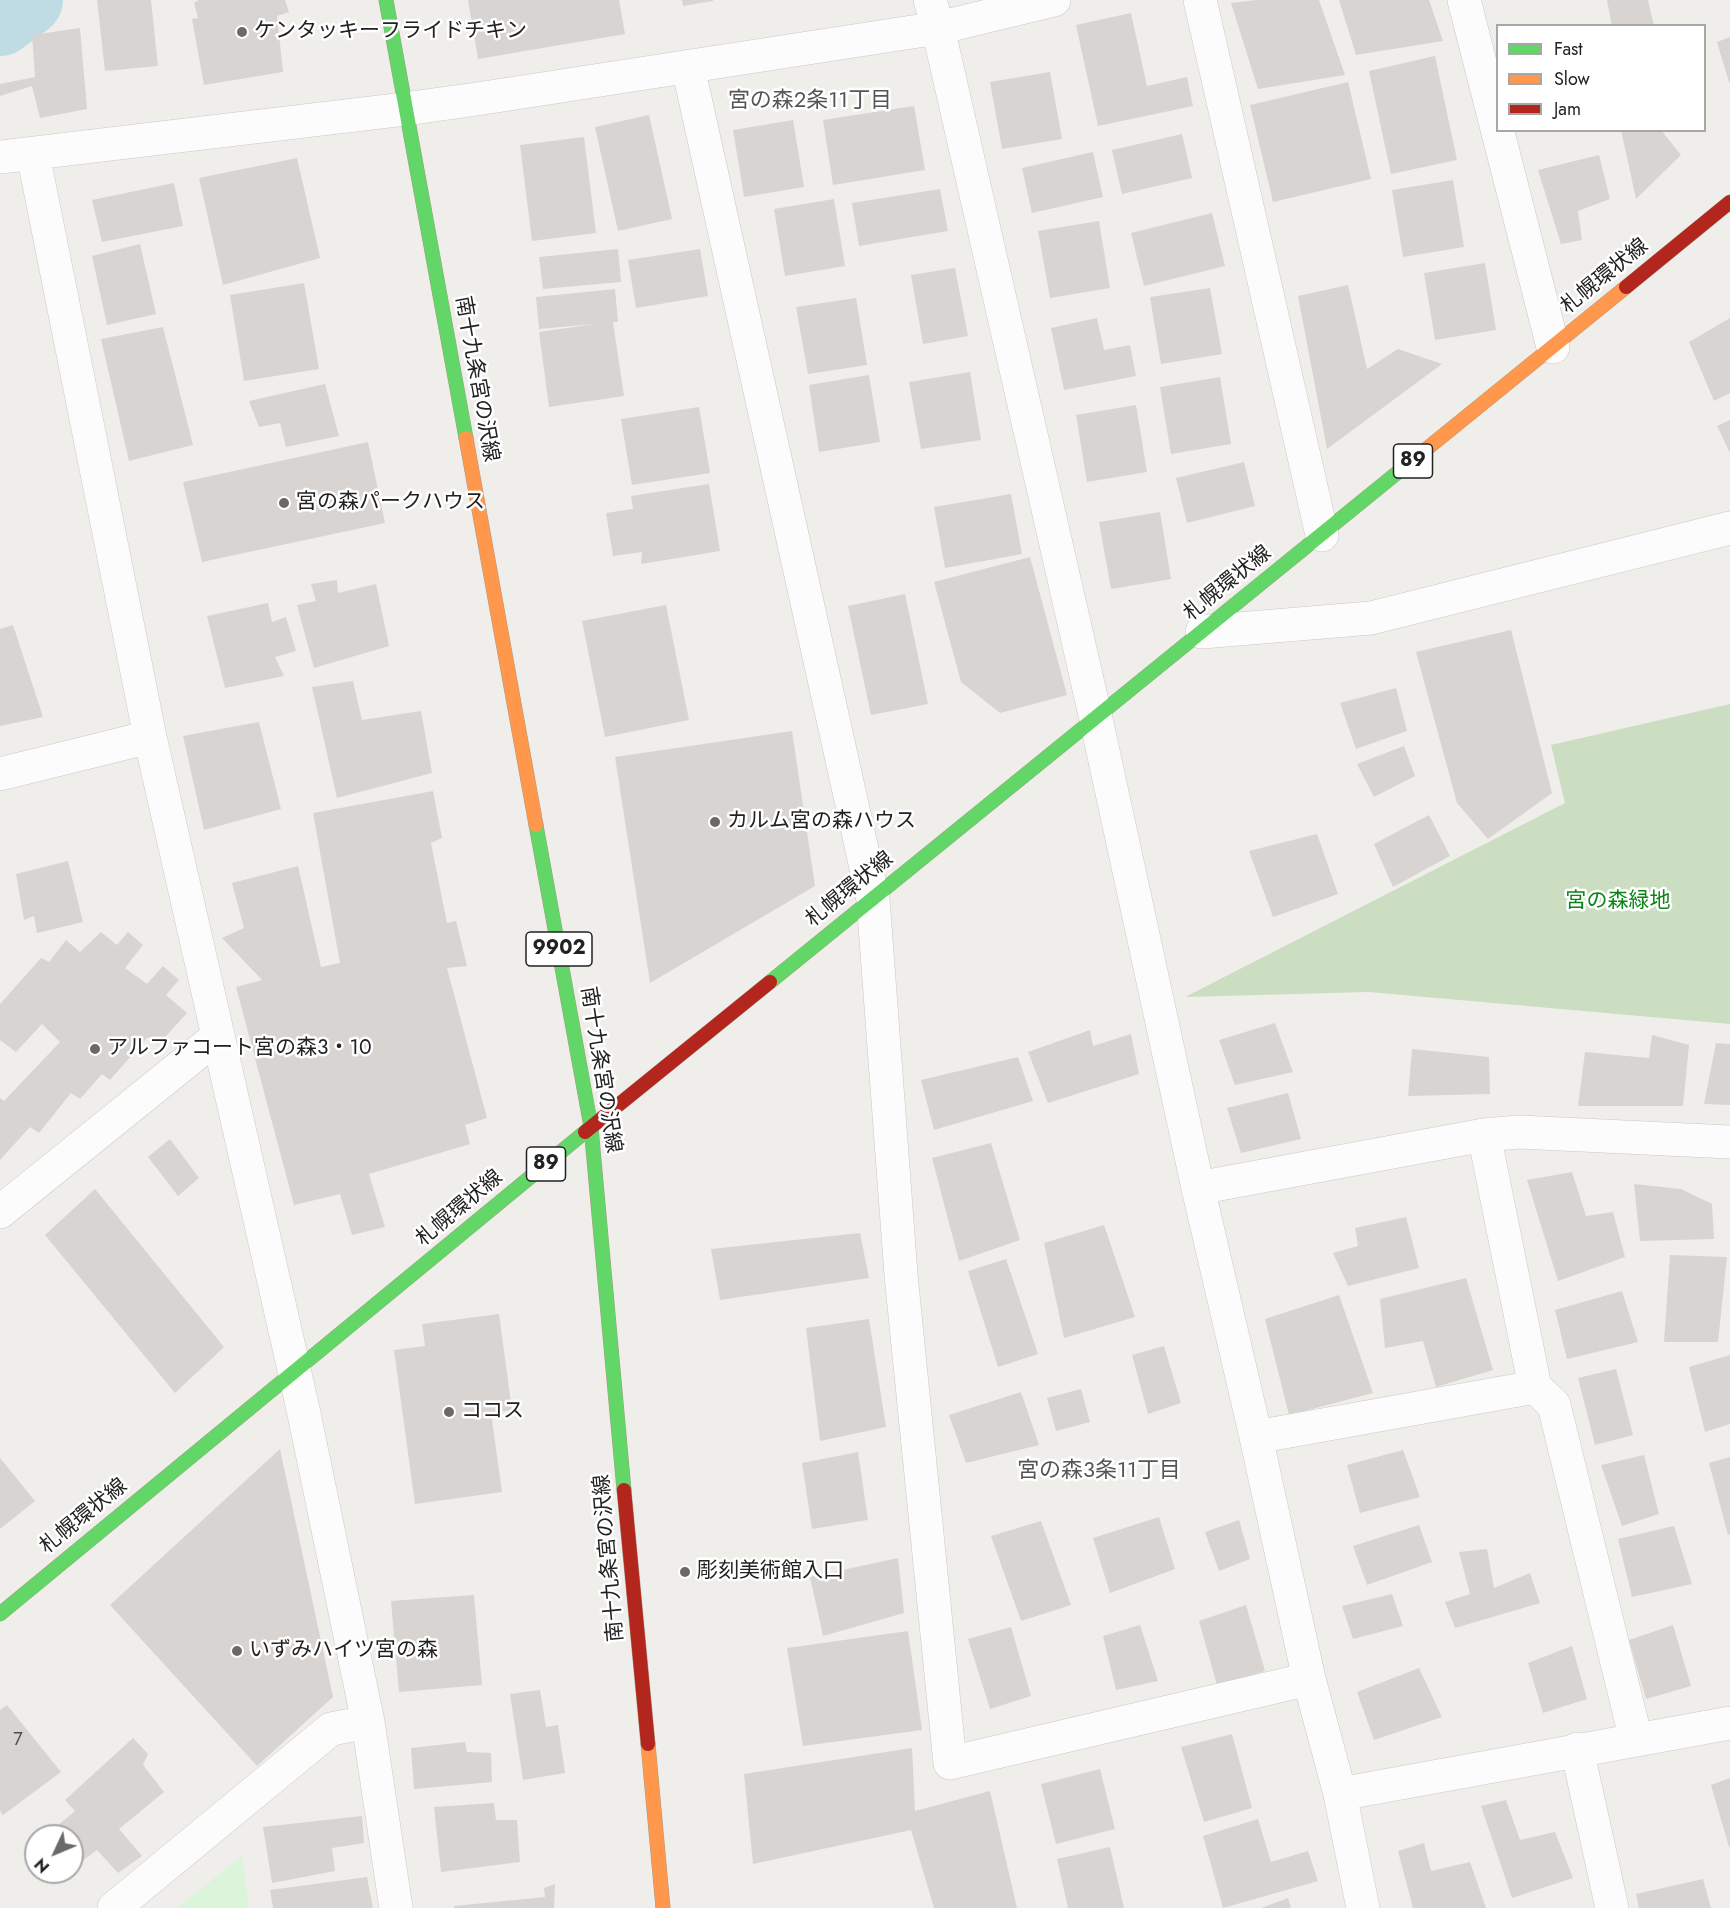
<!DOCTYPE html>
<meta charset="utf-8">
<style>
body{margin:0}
#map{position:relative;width:1730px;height:1908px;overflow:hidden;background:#f0eeeb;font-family:Jost,sans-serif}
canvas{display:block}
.legend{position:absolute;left:1496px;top:24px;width:210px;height:108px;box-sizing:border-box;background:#fff;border:2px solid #a7a7a7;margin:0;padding:8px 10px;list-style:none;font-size:18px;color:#222}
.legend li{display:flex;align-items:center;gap:12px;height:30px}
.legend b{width:30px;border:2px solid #a7a7a7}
.north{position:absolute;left:24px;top:1824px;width:60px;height:60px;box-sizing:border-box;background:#fff;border:2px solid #a7a7a7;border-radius:50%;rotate:226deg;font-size:16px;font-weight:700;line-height:24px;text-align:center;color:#222}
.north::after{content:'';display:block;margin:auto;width:21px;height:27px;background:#6a6968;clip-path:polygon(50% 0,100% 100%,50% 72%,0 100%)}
</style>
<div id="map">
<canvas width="1730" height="1908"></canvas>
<ul class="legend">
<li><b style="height:8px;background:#63d668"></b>Fast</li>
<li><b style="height:8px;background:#ff974d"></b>Slow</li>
<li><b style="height:8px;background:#b3261e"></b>Jam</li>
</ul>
<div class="north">N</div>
</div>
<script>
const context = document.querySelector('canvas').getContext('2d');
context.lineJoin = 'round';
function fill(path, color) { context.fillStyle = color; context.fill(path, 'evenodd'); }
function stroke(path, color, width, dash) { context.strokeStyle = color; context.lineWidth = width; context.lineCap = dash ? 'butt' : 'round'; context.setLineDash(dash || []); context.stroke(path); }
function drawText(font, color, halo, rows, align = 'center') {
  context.font = font + ' Jost,"Noto Sans JP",sans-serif'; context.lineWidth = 5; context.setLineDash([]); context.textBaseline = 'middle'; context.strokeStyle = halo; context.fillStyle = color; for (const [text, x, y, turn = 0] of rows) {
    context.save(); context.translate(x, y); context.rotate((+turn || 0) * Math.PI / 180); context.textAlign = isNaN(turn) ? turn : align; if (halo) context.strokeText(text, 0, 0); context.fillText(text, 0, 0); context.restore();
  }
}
const forest = new Path2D(`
 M1730,704V1024L1369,992L1185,997L1565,803L1551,745Z`);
const park = new Path2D(`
 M242,1856L249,1908H177Z`);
const river = new Path2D(`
 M0,20L27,0`);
const building = new Path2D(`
 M97,0H151L158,66L105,71Z
 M199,0H285L289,12L277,16L283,72L204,85L192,19L198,18L194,3Z
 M468,0H619L625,34L478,59Z
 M682,0H713V1L683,6Z
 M1256,0H1319L1345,75L1258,89L1231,3Z
 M1339,0H1429L1443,41L1356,55Z
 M1607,0H1648L1654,26H1612Z
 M1131,13L1147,86L1187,77L1193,106L1098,126L1076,25Z
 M80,28L87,109L40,118L32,86L0,96V84L35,77L32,35Z
 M1730,37V82H1729L1717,42Z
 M1435,56L1457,160L1391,174L1369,71Z
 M1050,72L1062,139L1002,149L990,82Z
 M1348,82L1371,179L1273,202L1250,105Z
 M914,106L925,170L833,185L823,120Z
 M649,115L672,219L618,231L595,127Z
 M793,120L804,187L744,197L733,130Z
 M1621,130H1661L1681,155L1636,199Z
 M1182,134L1192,178L1122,194L1112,150Z
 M584,137L596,233L532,241L520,145Z
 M1093,152L1103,197L1032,213L1022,168Z
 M1599,155L1610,199L1578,211L1582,240L1561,244L1538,170Z
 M297,158L320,258L223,285L199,178Z
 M1453,180L1464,247L1403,257L1392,190Z
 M174,183L183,226L102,242L92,200Z
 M940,189L948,231L859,246L852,203Z
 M834,199L845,266L785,276L774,209Z
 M1212,213L1225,266L1144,286L1131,233Z
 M1099,221L1110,288L1050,298L1038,231Z
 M140,244L156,314L107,325L92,256Z
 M618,249L621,282L543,289L539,257Z
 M700,249L708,296L636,308L628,260Z
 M1485,263L1496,330L1435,340L1424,273Z
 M955,268L968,336L923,344L911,275Z
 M304,283L319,369L244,381L230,295Z
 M1348,285L1367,369L1398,349L1442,364L1327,449L1298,296Z
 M1210,288L1222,354L1161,364L1150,297Z
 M615,289L618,322H613L624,396L549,407L539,332L595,324L539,329L536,297Z
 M856,298L867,365L808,374L796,307Z
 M1097,318L1104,350L1130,345L1136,376L1064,390L1051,328Z
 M1730,318V393L1714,401L1689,342Z
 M163,327L193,445L129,461L101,339Z
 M970,372L981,440L921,449L909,382Z
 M869,375L880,442L819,452L809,385Z
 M1220,377L1231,444L1171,454L1160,387Z
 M325,384L339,436L286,447L280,423L259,427L249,401Z
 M1136,405L1147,472L1087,482L1076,415Z
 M699,407L710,473L632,485L621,419Z
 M1730,420V453L1717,426Z
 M368,442L385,523L202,562L183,482Z
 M1244,462L1255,506L1187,523L1176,478Z
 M709,484L720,551L641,564L642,552L613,556L606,513L633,509L631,496Z
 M1011,494L1022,554L945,568L934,507Z
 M1160,512L1171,579L1111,589L1099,522Z
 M1030,557L1067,695L1000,713L961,682L934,582Z
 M337,580L338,593L376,584L389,646L314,668L297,605L316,601L311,584Z
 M905,594L928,704L871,715L848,606Z
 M268,603L272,622L286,617L296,651L275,657L284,676L225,688L207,616Z
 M666,605L689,720L605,737L582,621Z
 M13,625L43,717L0,726V629Z
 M1511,630L1552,793L1488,839L1457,803L1416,652Z
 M353,681L362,720L421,711L432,773L337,798L312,687Z
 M1396,688L1407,731L1356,749L1340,703Z
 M259,722L281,809L204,830L183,736Z
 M792,731L815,886L650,983L615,757Z
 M1404,746L1415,776L1374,797L1357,764Z
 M433,791L442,838L431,843L447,923L456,921L467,966L447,968L487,1118L465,1125L470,1144L369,1174L385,1227L352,1235L340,1194L294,1205L236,987L262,980L222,938L244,928L232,883L298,866L321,967L340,963L313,813Z
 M1429,815L1450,856L1393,887L1374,844Z
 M1317,834L1338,894L1273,917L1249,851Z
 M68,861L83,922L37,933L34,916L24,920L16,874Z
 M101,932L117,945L128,932L143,945L125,968L147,984L163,966L179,980L166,995L187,1013L158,1045L148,1037L110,1080L102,1074L80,1099L71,1093L39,1133L30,1127L0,1160V1098L4,1101L60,1042L42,1024L16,1052L0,1040V1004L41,958L49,962L66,940L80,952Z
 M1275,1023L1293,1072L1235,1085L1219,1040Z
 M1090,1030L1093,1046L1131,1034L1139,1074L1048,1103L1028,1052Z
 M1652,1035L1689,1045L1683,1106H1578L1585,1052L1649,1058Z
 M1716,1043L1730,1044V1105L1704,1104Z
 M1412,1049L1489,1057L1490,1094L1408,1096Z
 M1018,1057L1033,1101L934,1130L921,1080Z
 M1288,1093L1301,1139L1241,1153L1227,1108Z
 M170,1139L199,1178L178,1196L148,1157Z
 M991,1143L1020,1240L959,1261L932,1158Z
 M1572,1172L1586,1216L1613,1212L1625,1257L1558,1281L1527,1180Z
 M1634,1184L1681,1189L1712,1204L1714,1239L1640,1241Z
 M95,1189L224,1347L175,1393L45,1235Z
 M1406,1217L1419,1268L1348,1286L1333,1253L1358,1246L1355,1228Z
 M1104,1225L1135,1317L1064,1338L1044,1243Z
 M860,1233L869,1278L720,1300L711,1249Z
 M1670,1255L1727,1257L1718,1342H1664Z
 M1006,1259L1038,1354L998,1367L968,1271Z
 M1466,1278L1493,1370L1436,1387L1423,1341L1385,1348L1380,1299Z
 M1622,1291L1638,1342L1567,1359L1555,1310Z
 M1339,1295L1373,1393L1289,1415L1265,1319Z
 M499,1314L512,1410L491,1413L502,1492L415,1504L394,1350L425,1346L422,1324Z
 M869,1319L886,1427L820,1441L806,1328Z
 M1164,1346L1181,1403L1148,1414L1132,1355Z
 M1730,1355V1424L1705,1432L1689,1367Z
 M1616,1369L1633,1435L1595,1445L1578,1378Z
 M1081,1389L1090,1422L1056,1431L1047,1398Z
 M1021,1392L1039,1445L966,1463L949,1415Z
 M280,1449L333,1697L257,1766L110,1605Z
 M1403,1450L1420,1497L1360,1513L1347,1465Z
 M858,1452L868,1520L812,1529L802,1463Z
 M1644,1455L1659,1514L1622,1526L1601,1465Z
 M1730,1457V1534L1728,1535L1709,1463Z
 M0,1458L35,1501L0,1529Z
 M1159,1517L1175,1569L1110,1593L1093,1538Z
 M1239,1520L1250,1559L1219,1571L1205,1532Z
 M1041,1521L1071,1605L1021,1621L991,1536Z
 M1419,1525L1432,1562L1367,1585L1353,1546Z
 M1674,1526L1692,1584L1632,1597L1618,1539Z
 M1487,1549L1494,1588L1530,1573L1540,1603L1455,1628L1445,1602L1470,1594L1459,1552Z
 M898,1558L904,1613L823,1636L810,1577Z
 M1392,1594L1403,1626L1353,1639L1342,1606Z
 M474,1595L482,1685L399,1692L391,1601Z
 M1246,1605L1265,1671L1217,1685L1199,1621Z
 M1140,1625L1158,1681L1116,1690L1103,1636Z
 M1673,1625L1691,1686L1646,1699L1629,1640Z
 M1011,1627L1031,1696L990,1709L968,1639Z
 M908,1631L922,1730L803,1746L787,1648Z
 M1572,1646L1587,1699L1543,1713L1528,1663Z
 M1419,1668L1442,1717L1374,1740L1357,1692Z
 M540,1690L546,1727L558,1725L565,1773L523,1780L510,1694Z
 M7,1705L61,1772L3,1815L0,1811V1710Z
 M1232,1734L1252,1808L1204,1822L1181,1747Z
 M133,1738L148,1754L143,1765L164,1792L119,1829L142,1856L118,1873L97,1850L78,1864L72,1857V1836H55L51,1831L75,1811L65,1800Z
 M465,1742L467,1752L491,1753L492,1782L414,1789L411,1748Z
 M912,1748L915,1811L990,1791L1017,1908H934L911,1830L753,1864L744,1774Z
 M1100,1769L1115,1829L1056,1844L1041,1784Z
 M1730,1778V1847H1729L1711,1785Z
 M1506,1800L1520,1840L1555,1832L1573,1878L1512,1898L1481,1806Z
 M494,1803L496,1820H517L520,1862L441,1872L434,1807Z
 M362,1816L364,1843L332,1848L335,1871L272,1883L263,1827Z
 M1258,1819L1271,1862L1308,1851L1318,1881L1223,1908L1203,1836Z
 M1424,1843L1431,1871L1470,1862L1486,1908H1413L1398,1851Z
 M1110,1847L1124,1908H1068L1057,1859Z
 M367,1877L373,1908H273L270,1890Z
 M1703,1879L1711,1908H1639L1636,1894Z
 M555,1884L554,1908H454V1906L545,1897L544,1888Z
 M1288,1898L1291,1908H1261Z`);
const street = new Path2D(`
 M930,0L938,28L1096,719L1198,1188L1256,1437L1309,1679L1340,1794L1363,1908
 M1200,0L1322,535
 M1464,0L1553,347
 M688,67L873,899L901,1275L950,1763L1309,1679
 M33,154L150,737L303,1409L368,1722L396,1908
 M0,157L405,109L477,99L938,28L1054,0
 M1202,632L1371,618L1730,528
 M0,774L150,737
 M1484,1135L1535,1387L1554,1405L1636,1740
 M1198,1188L1484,1135L1519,1132L1730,1142
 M0,1212L217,1037
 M1256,1437L1535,1387
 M1577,1749L1612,1908
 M1340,1794L1730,1723
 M114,1908L331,1729L368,1722`);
const fast = new Path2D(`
 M386,0L466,438
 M536,825L591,1127L624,1490
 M770,982L1408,464
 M0,1614L585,1132`);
const slow = new Path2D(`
 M466,438L536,825
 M1408,464L1626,287
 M648,1744L663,1908`);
const jam = new Path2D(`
 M1626,287L1730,202
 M585,1132L770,982
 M624,1490L648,1744`);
const markers = [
 [242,32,6,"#6a6968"],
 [284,503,6,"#6a6968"],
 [715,822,6,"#6a6968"],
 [95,1049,6,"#6a6968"],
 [449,1412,6,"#6a6968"],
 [685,1572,6,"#6a6968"],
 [237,1651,6,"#6a6968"]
];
const numberNames = [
 ["7",18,1741]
];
const shields = [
 [1413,461,39],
 [559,949,66],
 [546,1164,39]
];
const shieldNames = [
 ["89",1413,461],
 ["9902",559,949],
 ["89",546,1164]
];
const poiNames = [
 ["ケンタッキーフライドチキン",254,32],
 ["宮の森パークハウス",296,503],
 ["カルム宮の森ハウス",727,822],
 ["アルファコート宮の森3・10",107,1049],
 ["ココス",461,1412],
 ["彫刻美術館入口",697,1572],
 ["いずみハイツ宮の森",249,1651]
];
const streetNames = [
 ["札幌環状線",1605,277,-39],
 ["南十九条宮の沢線",476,379,80],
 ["札幌環状線",1228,584,-39],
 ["札幌環状線",850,890,-39],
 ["南十九条宮の沢線",600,1070,81],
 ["札幌環状線",460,1209,-40],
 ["札幌環状線",84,1517,-39],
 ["南十九条宮の沢線",610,1558,-95]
];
const parkNames = [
 ["宮の森緑地",1618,902]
];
const neighbourhoodNames = [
 ["宮の森2条11丁目",810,102],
 ["宮の森3条11丁目",1099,1472]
];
fill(forest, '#cbdec1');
fill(park, '#daf5da');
stroke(river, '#bfdbe3', 72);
fill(building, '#d7d4d2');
stroke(street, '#c9c8c7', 34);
stroke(fast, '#a79c86', 15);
stroke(slow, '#a79c86', 15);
stroke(jam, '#a79c86', 15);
stroke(street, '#fdfcfc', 33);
stroke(fast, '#63d668', 14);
stroke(slow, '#ff974d', 14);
stroke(jam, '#b3261e', 14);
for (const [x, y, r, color] of markers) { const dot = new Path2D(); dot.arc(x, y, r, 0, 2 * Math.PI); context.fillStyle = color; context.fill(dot); stroke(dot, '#fff', 2); }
drawText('18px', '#4f4e4e', null, numberNames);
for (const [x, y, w] of shields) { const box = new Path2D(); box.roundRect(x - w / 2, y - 17, w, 34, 4.5); context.fillStyle = '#fff'; context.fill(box); stroke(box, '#222', 1.5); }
drawText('bold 20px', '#222', null, shieldNames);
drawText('21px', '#222', '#fff', poiNames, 'left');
drawText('21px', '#222', '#fff', streetNames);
drawText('21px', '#0c8416', '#fff', parkNames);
drawText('22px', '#555', '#fff', neighbourhoodNames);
</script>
